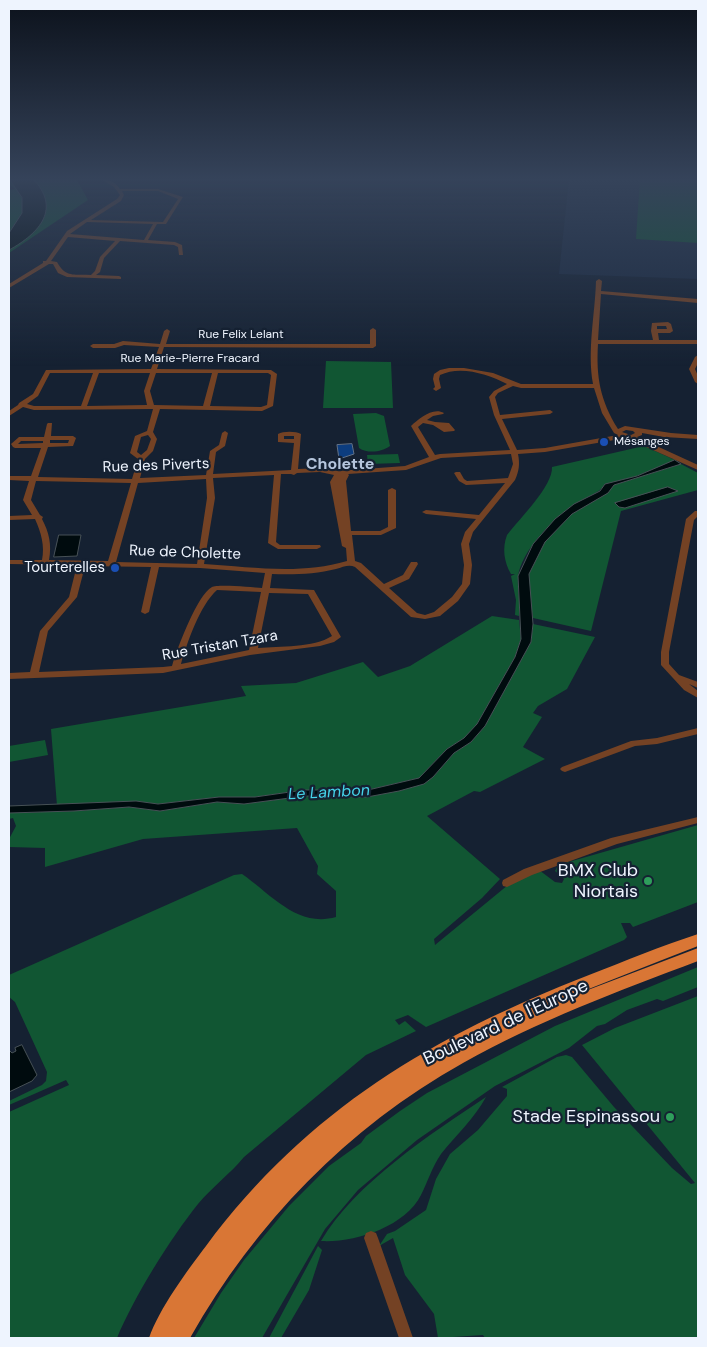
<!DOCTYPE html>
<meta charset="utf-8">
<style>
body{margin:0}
#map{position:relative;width:707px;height:1347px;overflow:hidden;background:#152132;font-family:"DM Sans",sans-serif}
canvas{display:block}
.frame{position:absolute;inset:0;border:10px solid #eef4fe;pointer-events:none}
</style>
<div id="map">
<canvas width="707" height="1347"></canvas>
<div class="frame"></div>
</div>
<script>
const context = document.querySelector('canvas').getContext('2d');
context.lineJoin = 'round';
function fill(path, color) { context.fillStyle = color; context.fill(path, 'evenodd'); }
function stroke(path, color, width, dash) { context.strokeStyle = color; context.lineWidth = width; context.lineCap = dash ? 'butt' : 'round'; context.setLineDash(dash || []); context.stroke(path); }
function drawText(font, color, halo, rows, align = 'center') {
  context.font = font + ' "DM Sans",sans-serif'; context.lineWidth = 4.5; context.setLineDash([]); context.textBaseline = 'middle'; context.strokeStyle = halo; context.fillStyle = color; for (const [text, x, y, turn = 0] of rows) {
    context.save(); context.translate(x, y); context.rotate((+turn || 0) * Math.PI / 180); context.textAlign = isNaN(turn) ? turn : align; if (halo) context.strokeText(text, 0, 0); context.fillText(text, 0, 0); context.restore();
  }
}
const built = new Path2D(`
 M569,178H698V279L559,274Z`);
const green = new Path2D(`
 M9,178H76L88,200L9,253V190L15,189L9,184Z
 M640,178H698V243L636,239Z
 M326,361L391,362L393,408H323Z
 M376,413L384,416L390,446C382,452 368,454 359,448L353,414Z
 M644,446L675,460L637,476L606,484C597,495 585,497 574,505C553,519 521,551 518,577C517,590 521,603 519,616L515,615L516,600L511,576L515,574H511C504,562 502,548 507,535C520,518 553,486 552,467Z
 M398,454L400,463L368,464L367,455Z
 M681,464L698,473V490L621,511L591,631L533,618C531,605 528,590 529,576C532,548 560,521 582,507C594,500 605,496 614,485Z
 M492,616L519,620L521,639L515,657L477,724L465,738L447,749L419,778L368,790H304L255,797H219L158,804L136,801L57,806L51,729L246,696L241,686L296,683L363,662L378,677L410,666Z
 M533,624L595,637L567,689L538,706L533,713L542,717L523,747L545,759L480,792L474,791L427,816L500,879L482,898L434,939L435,945L508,885L539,870L555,882L562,883L564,879L555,871L558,865L698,825V902L633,927L630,923H621L627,937L624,940L426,1027L408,1015L395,1020L399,1025L405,1021L416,1031L366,1055L244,1157C230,1174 212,1187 198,1204C170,1239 134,1297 117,1338H9V1112L69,1085L66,1080L9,1105V1101L42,1085L46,1081L47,1072L15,1002L9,997V975L234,875L242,874C271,894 297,928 336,917V891L317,874L318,866L297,828L143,839L45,867V848L9,847V839L16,826L13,818L9,819V813L74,811L129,807L160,811L217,802L243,804L305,796L367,797L433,777L454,753L471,742L485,726L531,642Z
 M45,740L48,755L9,762V746Z
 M698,967V987L663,1001L657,999L627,1010L605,1024L597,1026L569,1048L495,1086L417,1140L358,1190L325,1229L262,1338H194L221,1293L244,1260L289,1206L329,1166L361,1143L366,1136L400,1111L427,1093L555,1026Z
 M698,996V1338H485L483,1335L438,1338L434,1314L405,1275L393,1238L379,1246L387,1234L395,1231L426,1210L436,1179L450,1154L478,1130L507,1096V1089L502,1087L557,1057L566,1055L572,1057L614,1107L672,1168L691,1184L695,1183L582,1045L615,1028Z
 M486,1097C474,1119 456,1135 441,1154C432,1167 428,1181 421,1195C405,1227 354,1243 321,1241C354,1184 432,1133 486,1097Z
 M318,1246L322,1250L309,1290L281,1338H269Z`);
const water = new Path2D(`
 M9,178H32C62,208 40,233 9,250V233L22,213V198Z
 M675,460L681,464L614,485L608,493L572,514L545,542L529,574L533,624L531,642L485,726L471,742L454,753L433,777L424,784L399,791L367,797L305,796L244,804L217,802L160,811L129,807L74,811L9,813V806L136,801L158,804L219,797H255L304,790H368L419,778L447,749L464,738L477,724L515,657L521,639L518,576L533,544L555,519L574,504L600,491L605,484L637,476Z
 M668,487L678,491L625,508L619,507L615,503Z
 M59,535H81L77,556L54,557Z
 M22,1045L37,1075L32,1081L9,1092V1050L12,1053L16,1051L15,1048Z`);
const building = new Path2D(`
 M352,444L354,454L339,459L337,445Z`);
const minor = new Path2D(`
 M99,178C106,178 116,182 120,189H158L183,197L166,224H157L148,240L175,242L182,245L183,255H179L178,247L174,245L120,241L104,258L100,272L96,275L119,276L121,277V279L67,277L58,273L53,264H49L9,288V284L43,263V261H46L67,231L117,199L120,195L114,187ZM122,191H158L178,199L163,222L91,220L121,201L124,195ZM87,222L153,224L144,240L70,234ZM68,237L115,241L100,257L95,271L91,275C74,274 66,278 57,262L51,261Z
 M599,279L602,281L601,291L698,299V303L601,294L598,340H653L651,331L652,323L668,322L671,324L673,331L670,333H658L659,340H698V344H598C596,377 600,400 618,429L625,426L671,433L698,435V439L664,437L642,433V435L637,437L698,465V470L626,438L545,452L518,454C520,464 519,471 515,480L473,532L469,544L472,565L470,584L458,601L440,616L425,619L411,617L355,567C349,564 343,567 336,569C316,574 293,575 272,574L270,588L314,590L341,637L334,642L320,646L250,655L163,673L9,679V673L30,672L40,631L69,597L77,565L9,564V560H42C45,546 41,532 35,519L9,520V516L32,515L23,500L29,481L9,480V476H31L41,448H15L13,447L11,444L19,437H44L47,424L48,423H52L51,436H73L76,438L73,446L48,447L38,477L132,479L138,459L130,453L135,436L147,431L153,409L34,410L23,407L9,416V411L18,405L19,403L33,394L46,370L151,369L159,347L124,345L115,348H93L90,346L93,344H114L123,341L160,344L164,331L167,329L170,331L166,344H370V330L373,328L376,330V346L373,348L164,347L157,369L271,370L277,374L273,406L262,411L160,409L153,432L157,439L153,451L145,459L140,478L206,475L210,451L219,445L222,433L225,431L228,433L225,446L216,452L213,474L291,470L294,443L278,442V434C283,431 296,431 301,434L298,469L320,468L338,471L405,466L429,457L411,426C419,419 432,407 444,413L443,414L433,416L427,420L435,422L449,423L455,430L454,431L444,432L433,425L423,423L418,427L435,455L440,454L510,450L494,415L489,397L494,391L507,384C488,374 460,365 440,375L439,379L441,388L436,391L433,389L435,387L433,379L434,374L440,370L449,368H464L493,373L521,384H593C587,350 595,315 596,281ZM657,326H666L667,329H657ZM50,373H93L81,406H34L27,404L38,396ZM99,373H150L144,391L147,405L87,406ZM156,373H212L203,406L154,405L150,391ZM218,373H268L271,375L267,405L261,407L210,406ZM513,386L521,388H594L602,413L614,433L618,435L545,448L517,450L502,419L550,414L553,412L550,410L500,415L495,397L498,393ZM626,430L633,431L635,433L631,435L622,432ZM148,435L151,439L147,450L141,455L137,452L141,437ZM284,436H294V439H284ZM50,440H69L68,443H50ZM21,441H43V443L18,444ZM511,454L513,464L508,478L467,481L464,479L460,472H456L454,473L459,481L466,485L505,483L479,515L426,510L422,512L426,514L476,519L465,532L461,544L464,565L462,584L452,597L434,612L425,615L417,613L389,588L409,579L418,564L417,562H411L403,575L384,584L361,563L355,561L352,535H381L396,528V490L392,488L388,490V527L380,531H351L346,481L349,475L348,474L406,470L441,458ZM320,472L334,475L330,482L342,546L346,548L347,561C300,575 252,567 204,564L215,498L213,478L274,475L268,543L278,549H317L321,547L320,545H280L276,542L281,474H291L294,475L297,473ZM206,479L207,498L197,564L116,562L138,483ZM36,481L131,483L108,561L49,560C52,545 49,532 42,519L43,517L40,515L31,500ZM85,566L151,567L141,612L145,614L149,612L159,567L200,568L265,573L262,588C253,587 217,584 212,587C197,595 177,649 172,666L163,667L39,672L48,631L77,597ZM217,590L261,592L249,650L181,664C187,643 200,605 217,590ZM269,593L308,594L332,636C313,648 280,646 258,648Z
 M698,355V363L695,369L698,376V384L695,382L689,369L695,357Z
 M695,511H698V516L694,520L669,652V664L679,675L698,682V688L689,684L698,691V698L684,690L661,665V652L686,519Z
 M698,728V734L657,744L635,746L565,772L562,771L560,769L562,767L631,741L657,738Z
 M698,817V823L617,844L532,875L507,887L503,886L502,883L503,880L524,869L611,838Z
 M371,1231L376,1233L378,1238L413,1338H399L364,1238L366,1233Z`);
const highway = new Path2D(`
 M698,934V946C652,964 605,982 559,1001L698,948V961C618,991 538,1021 463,1063C347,1128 256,1222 190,1338H149C159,1309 187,1271 206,1246C308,1109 433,1036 589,975C625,961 661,946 698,934Z`);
const markers = [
 [604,442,5,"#1a4fb4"],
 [115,568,5,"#1a4fb4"],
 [648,881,5,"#2e9e5b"],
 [670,1117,5,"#2e9e5b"]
];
const farStreetnames = [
 ["Rue Felix Lelant",241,335],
 ["Rue Marie-Pierre Fracard",190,359]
];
const farPoinames = [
 ["Mésanges",614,442]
];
const streetNames = [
 ["Rue des Piverts",156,466,-2],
 ["Rue de Cholette",185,553,2],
 ["Rue Tristan Tzara",220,646,-10]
];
const poiNames = [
 ["Tourterelles",105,568]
];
const farDistrictnames = [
 ["Cholette",340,465]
];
const waterNames = [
 ["Le Lambon",329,793,-3]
];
const nearPoinames = [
 ["BMX Club",638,871],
 ["Niortais",638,892],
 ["Stade Espinassou",660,1117]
];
const nearStreetnames = [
 ["Boulevard de l'Europe",506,1023,-25]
];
fill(built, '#1b2a41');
fill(green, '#115633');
fill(water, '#000b0e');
stroke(water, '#475156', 1);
fill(building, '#0c3d7f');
stroke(building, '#627186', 1);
fill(minor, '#744224');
fill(highway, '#d97635');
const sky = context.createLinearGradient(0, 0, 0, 366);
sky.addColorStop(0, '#0c121c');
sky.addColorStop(0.49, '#35435a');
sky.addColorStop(1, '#35435a00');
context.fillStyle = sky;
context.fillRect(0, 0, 707, 366);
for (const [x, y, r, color] of markers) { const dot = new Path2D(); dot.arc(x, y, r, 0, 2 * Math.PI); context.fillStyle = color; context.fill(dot); stroke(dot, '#152132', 2); }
drawText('12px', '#eef4fe', '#152132', farStreetnames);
drawText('12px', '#eef4fe', '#152132', farPoinames, 'left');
drawText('15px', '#eef4fe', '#152132', streetNames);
drawText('15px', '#eef4fe', '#152132', poiNames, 'right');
drawText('bold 16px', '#b6c6dd', '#152132', farDistrictnames);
drawText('italic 16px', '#45d3ea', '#152132', waterNames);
drawText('18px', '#eef4fe', '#152132', nearPoinames, 'right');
drawText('18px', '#eef4fe', '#152132', nearStreetnames);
</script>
